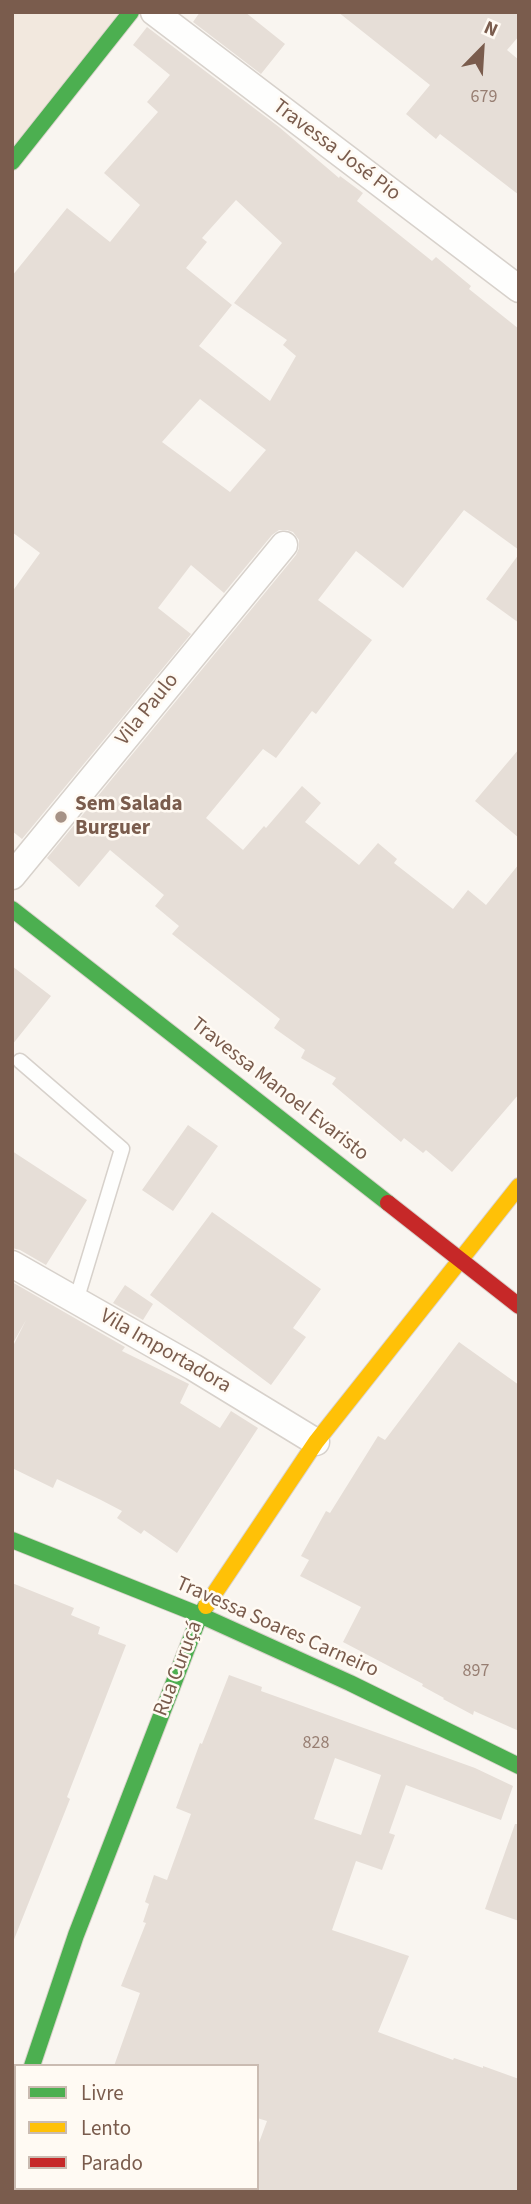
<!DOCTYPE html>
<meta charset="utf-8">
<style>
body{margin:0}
#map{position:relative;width:531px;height:2204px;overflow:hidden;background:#f9f5f0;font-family:"Source Sans 3",sans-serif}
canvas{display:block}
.frame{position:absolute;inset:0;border:14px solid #7a5c4d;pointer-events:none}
.legend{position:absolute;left:14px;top:2064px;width:245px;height:126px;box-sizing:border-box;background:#fffaf3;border:2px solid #cabbb1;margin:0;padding:9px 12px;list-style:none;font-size:21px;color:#7a5c4d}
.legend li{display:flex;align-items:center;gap:14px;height:35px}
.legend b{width:35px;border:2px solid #cabbb1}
.north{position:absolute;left:447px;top:14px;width:70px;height:70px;-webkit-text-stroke:5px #fffaf3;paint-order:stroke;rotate:24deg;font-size:19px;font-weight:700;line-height:28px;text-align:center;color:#7a5c4d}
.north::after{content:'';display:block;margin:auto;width:24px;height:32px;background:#7a5c4d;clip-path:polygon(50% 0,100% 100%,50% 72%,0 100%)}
</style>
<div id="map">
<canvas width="531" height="2204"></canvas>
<div class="frame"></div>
<ul class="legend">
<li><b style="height:9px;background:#4caf50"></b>Livre</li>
<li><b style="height:9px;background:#ffc107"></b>Lento</li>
<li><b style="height:9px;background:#c62828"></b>Parado</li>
</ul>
<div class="north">N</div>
</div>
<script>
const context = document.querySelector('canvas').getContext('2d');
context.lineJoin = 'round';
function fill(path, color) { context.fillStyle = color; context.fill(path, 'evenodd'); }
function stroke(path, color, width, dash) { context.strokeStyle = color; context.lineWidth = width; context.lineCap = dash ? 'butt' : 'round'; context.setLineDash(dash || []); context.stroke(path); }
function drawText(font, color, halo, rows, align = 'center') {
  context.font = font + ' "Source Sans 3",sans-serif'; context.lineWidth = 5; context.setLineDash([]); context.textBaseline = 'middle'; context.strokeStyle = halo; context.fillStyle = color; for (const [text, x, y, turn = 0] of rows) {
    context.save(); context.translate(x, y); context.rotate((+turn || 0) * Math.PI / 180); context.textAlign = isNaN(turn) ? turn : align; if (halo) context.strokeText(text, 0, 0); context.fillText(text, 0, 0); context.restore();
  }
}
const residential = new Path2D(`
 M12,12H131L12,162Z`);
const building = new Path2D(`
 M200,12H245L285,44L261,74L193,22Z
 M338,12H519V36L507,50L519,60V195L440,134L436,139L406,114L430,85Z
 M147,27L279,127L339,178L340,176L363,193L357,201L432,261L436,257L471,286L469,289L519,329V550L464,510L403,588L356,551L318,600L372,640L316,714L312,711L276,758L263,749L206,818L243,850L264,826L266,828L302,786L321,803L305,822L359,865L378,843L397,859L394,863L453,909L468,890L486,905L519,864V1094L452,1172L426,1150L423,1153L404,1138L401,1142L332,1084L336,1078L301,1058L305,1050L274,1028L280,1019L172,934L179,926L155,906L164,895L110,850L79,887L47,858L296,555L299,548V540L293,532L287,530H279L272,535L224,593L191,565L158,608L191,634L22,839L12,831V592L40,553L12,532V276L67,208L110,242L140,205L104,173L158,112L147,102L170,75L133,45ZM236,200L282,243L234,303L287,340L283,345L296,356L270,401L199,346L232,305L186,268L207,242L202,238ZM200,399L266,450L230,492L162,442Z
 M519,554V623L486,599Z
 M519,749V838L475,801Z
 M12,966L51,996L12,1045Z
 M188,1125L218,1146L173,1211L142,1190Z
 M12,1151L87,1200L46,1265L20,1250L12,1248Z
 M212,1212L321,1289L293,1328L306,1337L271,1385L150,1295Z
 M12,1282L125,1347L122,1351L189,1384L180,1403L220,1428L231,1411L258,1428L177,1553L144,1530L141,1534L117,1518L122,1511L101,1500L57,1479L53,1488L12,1468V1348L26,1320L12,1345Z
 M125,1285L153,1304L143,1320L113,1303Z
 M459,1342L519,1385V1731L474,1711L473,1715L443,1699L444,1698L422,1686L423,1684L343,1642L361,1607L300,1576L309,1560L301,1556L326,1511L330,1513L378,1436L385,1440Z
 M12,1583L74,1608L71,1615L100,1627L98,1634L126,1645L67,1797L70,1799L13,1942Z
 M229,1675L262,1687L261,1691L475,1768L513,1786L501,1820L406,1785L389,1833L395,1835L382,1870L356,1861L332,1930L409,1956L378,2032L453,2060L454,2058L483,2068V2066L519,2079V2192H257V2148L267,2121L257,2118V2066H114L140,1993L121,1986L146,1923L143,1922L149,1904L145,1902L154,1875L167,1880L191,1814L176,1808L200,1743L202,1744ZM335,1758L381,1775L361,1835L314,1819Z
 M515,1824H519V1921L485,1909Z`);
const lane = new Path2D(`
 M20,1061L122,1149L76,1301`);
const street = new Path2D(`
 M154,12L519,289
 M12,876L284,545
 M12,1264L193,1367L316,1442
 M12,2124L16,2113`);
const fast = new Path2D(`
 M12,162L131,12
 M12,909L388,1203
 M12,1540L200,1615L350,1683L519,1766
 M32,2066L76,1935L200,1615L206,1606`);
const slow = new Path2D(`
 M206,1606L316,1442L519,1186`);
const jam = new Path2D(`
 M388,1203L519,1306`);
const markers = [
 [61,817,7,"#a69286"]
];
const numberNames = [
 ["679",484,98],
 ["897",476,1672],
 ["828",316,1744]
];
const streetNames = [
 ["Travessa José Pio",336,151,37],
 ["Vila Paulo",148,710,-51],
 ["Travessa Manoel Evaristo",279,1090,38],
 ["Vila Importadora",165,1352,30],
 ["Travessa Soares Carneiro",277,1628,24],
 ["Rua Curuçá",179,1669,-69]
];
const poiNames = [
 ["Sem Salada",75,805],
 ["Burguer",75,829]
];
fill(residential, '#f2e8de');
fill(building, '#e6ded7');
stroke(lane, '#d7d1cb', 17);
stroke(street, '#d7d1cb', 29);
stroke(fast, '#d9d2cb', 18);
stroke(slow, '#d9d2cb', 18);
stroke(jam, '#d9d2cb', 18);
stroke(lane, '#fefefd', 14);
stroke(street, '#fefefd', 26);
stroke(fast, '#4caf50', 16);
stroke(slow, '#ffc107', 16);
stroke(jam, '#c62828', 16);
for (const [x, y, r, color] of markers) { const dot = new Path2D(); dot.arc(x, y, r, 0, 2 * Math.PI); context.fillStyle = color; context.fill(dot); stroke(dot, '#fffaf3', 2.5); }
drawText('18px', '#977e72', null, numberNames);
drawText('21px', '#7a5c4d', '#fffaf3', streetNames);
drawText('bold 21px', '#7a5c4d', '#fffaf3', poiNames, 'left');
</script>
